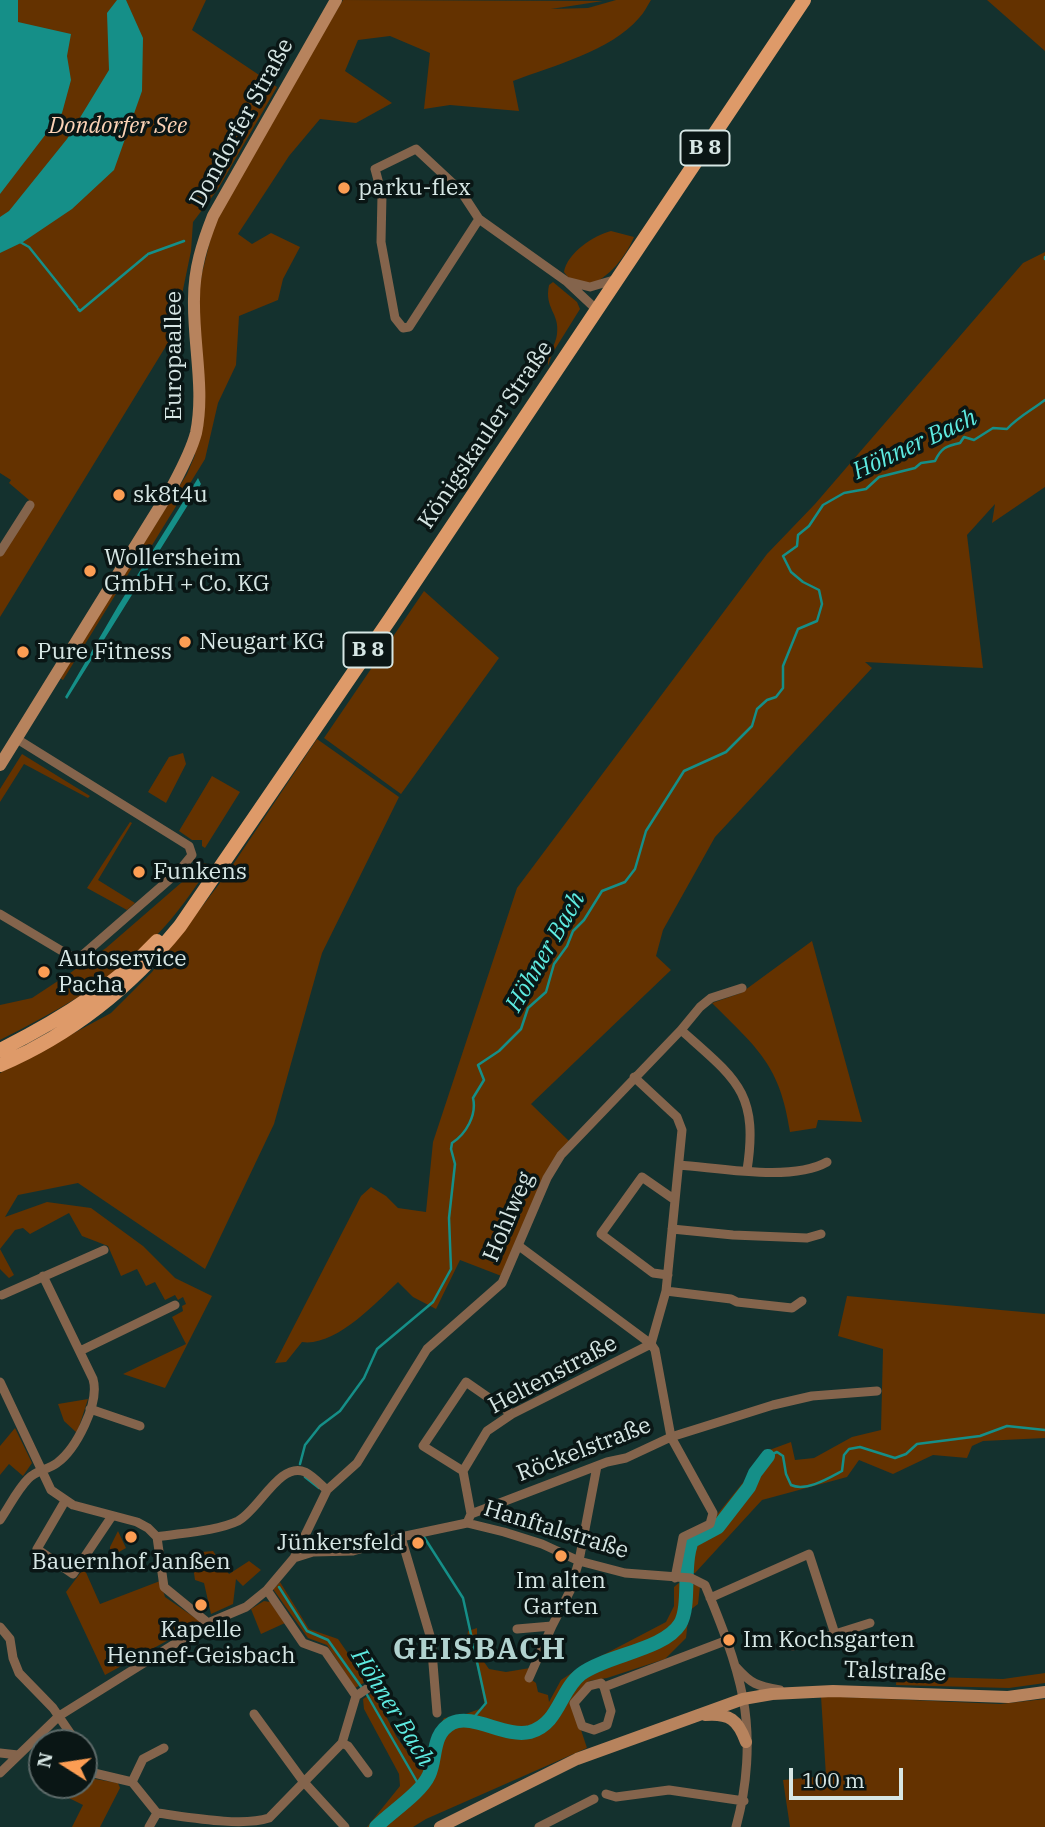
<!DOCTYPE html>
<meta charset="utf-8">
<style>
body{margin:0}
#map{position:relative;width:1045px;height:1827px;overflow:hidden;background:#14312e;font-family:"IBM Plex Serif",serif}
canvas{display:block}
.north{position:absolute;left:28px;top:1729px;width:70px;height:70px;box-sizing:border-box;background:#0a1615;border:2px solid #5c6968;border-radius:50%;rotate:282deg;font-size:19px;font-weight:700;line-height:28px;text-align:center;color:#d6e6e4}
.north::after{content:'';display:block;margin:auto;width:24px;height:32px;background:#fc9d53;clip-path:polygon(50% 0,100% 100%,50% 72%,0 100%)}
.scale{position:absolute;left:789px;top:1768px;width:114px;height:32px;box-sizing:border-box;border:4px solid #d6e6e4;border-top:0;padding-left:9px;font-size:21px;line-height:24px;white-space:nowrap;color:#d6e6e4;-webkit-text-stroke:5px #0a1615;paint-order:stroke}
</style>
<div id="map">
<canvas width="1045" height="1827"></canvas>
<div class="north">N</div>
<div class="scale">100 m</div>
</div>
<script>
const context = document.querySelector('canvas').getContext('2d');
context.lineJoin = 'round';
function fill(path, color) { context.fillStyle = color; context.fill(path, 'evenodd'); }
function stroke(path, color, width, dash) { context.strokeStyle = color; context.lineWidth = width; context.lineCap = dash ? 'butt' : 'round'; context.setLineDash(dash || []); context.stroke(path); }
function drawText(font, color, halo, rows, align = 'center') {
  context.font = font + ' "IBM Plex Serif",serif'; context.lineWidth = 7; context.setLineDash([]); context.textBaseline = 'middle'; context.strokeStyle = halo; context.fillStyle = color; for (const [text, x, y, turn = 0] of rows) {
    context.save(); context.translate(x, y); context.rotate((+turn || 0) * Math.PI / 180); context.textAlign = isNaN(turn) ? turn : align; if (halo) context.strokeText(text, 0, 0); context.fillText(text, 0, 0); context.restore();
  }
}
const green = new Path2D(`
 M0,0H206L192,30L277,87L218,189L193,222L191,251L174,333L0,617V556L31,507L28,503L29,500L9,483L11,480L0,473Z
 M343,0L603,1L551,9L588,8L616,0H651C647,6 644,13 639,18C611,51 552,66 513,81L519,111L450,105L424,109L430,53L390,36L358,40L345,71L392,103L356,123L320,119L289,156L238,234L252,244L271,233L300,247L283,279L278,300L239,316L236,365L218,403L205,459L146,555L139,551L187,474L195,455L197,305L202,273L214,225L286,93Z
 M987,0H1045V51Z
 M611,231L634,237C625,258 610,276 589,286L570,280L564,272C567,253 594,235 611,231Z
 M1045,252V487L992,523L995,504L967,535L983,668L865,662L872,668L715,837L663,930L656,956L671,970L531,1104L570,1142L559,1154L504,1277L460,1260L436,1309L413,1297L398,1282C376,1303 335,1347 302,1342L286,1362L275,1363L361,1196L371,1187L386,1196L398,1208L426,1212L433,1142L517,888L767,554L815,504L1023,263Z
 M553,282L577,302L580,309L552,354L548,366C547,354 556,345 557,334C560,313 544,309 549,285Z
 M135,556L138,558L63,680L60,678Z
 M424,591L499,658L401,794L324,738Z
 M317,739L399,797L322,953L274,1124L205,1269L78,1183L18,1195L5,1217L47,1202L91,1208L143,1246L175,1278L212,1296L165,1388L123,1374L186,1344L172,1317L183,1311L182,1306L186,1304L183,1297L178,1300L175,1295L165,1300L155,1282L146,1286L137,1269L121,1276L108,1246L82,1236L69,1213L30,1234L23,1228L15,1230L0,1249L14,1275L9,1278L0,1269V1073L111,1013L152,972L226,875Z
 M183,753L186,764L166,803L148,792L169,757Z
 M22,754L90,796L88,798L24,764L0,802V789Z
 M212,776L240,792L205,848L202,846V840H192L179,831Z
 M130,822L132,823L98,880L135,903L127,910L87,888Z
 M204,863L210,865C193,891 176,916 154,938C115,980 51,1014 0,1040V1005L32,998L70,973L106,948Z
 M812,941L862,1122L818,1120L816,1128L790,1132C780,1065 758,1049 712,1003L741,993Z
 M847,1296L1045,1314V1438L983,1441L972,1446L967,1458L933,1455L893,1474L859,1460L847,1477L762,1500L695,1573H683L686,1545L707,1527L745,1480L764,1452L791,1442L795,1460L814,1458L852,1437L881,1430L883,1349L838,1336Z
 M88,1399L77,1433L64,1421L58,1404Z
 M15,1428L32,1463L23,1476L9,1464L0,1475V1446Z
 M118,1531L126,1548L110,1557V1547Z
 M213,1551L229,1574L249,1561L261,1570L243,1586L236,1579L233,1604L211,1614L204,1583L195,1580L191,1553Z
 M84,1568L100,1604L160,1581L165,1597L201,1622L105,1675L66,1592Z
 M280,1582L309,1629L338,1639L367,1681L355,1688L327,1645L308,1638L273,1589Z
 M680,1582L700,1586L698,1604L689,1611L686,1638L665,1659L607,1678L589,1681L571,1700L587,1748L426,1819L413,1827H367L400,1786L399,1774L364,1709L363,1699L374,1692L396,1736L420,1770L431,1741L444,1718L463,1715L485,1707L477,1666L466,1644L468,1631L477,1628V1652L489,1669L506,1672L530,1668L529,1678L536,1683L538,1692L548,1695L549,1702L561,1680L582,1666L666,1622L674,1606V1587Z
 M264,1601L270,1602L285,1623L261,1634L251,1609Z
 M1045,1673V1683L1009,1688L896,1685L897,1676L1003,1679Z
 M821,1696L1000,1704L1045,1699V1827H790L783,1780L826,1776Z
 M48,1733H60L71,1743L38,1744Z
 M84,1777L118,1783L120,1788L100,1827H72L83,1805L67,1797L73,1785H84Z`);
const water = new Path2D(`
 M0,0H18V22L71,34L67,56L71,80L62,113L0,194Z
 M117,0H126L143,38L142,91L114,170L72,209L23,242L0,253V217L9,211L67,139L109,70L107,13Z
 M198,478L201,484L67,699L65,697L118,606Z`);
const stream = new Path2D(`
 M20,242L29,247L77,307
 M148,254L184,241
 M1045,257V259
 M78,309L80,311L147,255
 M768,1456L777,1452L783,1456L786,1474L791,1485C806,1492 829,1478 842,1471L844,1455L849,1449L860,1447L895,1458L906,1454L917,1444L980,1436L1007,1426L1045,1430
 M300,1464L305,1445L320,1426L340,1411L364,1378L377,1349L433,1302L451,1269L449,1218L455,1164L451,1149L452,1143C466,1134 477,1115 473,1098L484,1080L478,1065L499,1051L521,1029L528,1008L546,992L554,964L567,946L573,931L584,920L602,891L625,882L635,869L646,831L684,771L726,752L752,726L757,709L767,700L776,697L783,688V666L798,629L817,621L822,604L819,590L803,582L791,572L783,556L797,546L798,535L809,526L823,505L844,493L866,489L879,477L915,468L921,463L935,461C941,448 946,446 960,443L964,437L974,440L993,428L1007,429C1018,417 1032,410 1045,400
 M305,1477L319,1488
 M424,1537L463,1598L486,1703L470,1722
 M279,1587L307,1631L328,1640L362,1688
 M366,1693L420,1787`);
const river = new Path2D(`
 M376,1827C391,1812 421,1793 429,1775C437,1758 431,1734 452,1723C473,1713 505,1738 530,1732C559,1724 560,1690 581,1674C606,1655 664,1650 680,1624C691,1606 682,1566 692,1541L718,1527L749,1487L755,1473L768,1456`);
const street = new Path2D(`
 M479,219L460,190L416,149L375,169L382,195L381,242L395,318L403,328L409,327L479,219L566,281L590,287L617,279
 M566,281L597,310
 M0,552L30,505
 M0,914L77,960L178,872L192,855L189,846L17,739
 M681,1030C736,1079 759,1092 747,1170
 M634,1077L677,1117L682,1130L666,1291L651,1344L655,1350L671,1437L713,1513L710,1524L683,1537L675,1578
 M679,1165C720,1168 792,1182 827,1162
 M672,1229L733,1235L807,1238L821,1234
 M668,1275L653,1273L601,1234L642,1177L675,1200
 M666,1291L731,1299L737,1302L792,1308L802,1301
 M2,1295L104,1250
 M80,1351L175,1305
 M0,1382L51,1490L73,1505L137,1522L148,1528L157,1537L164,1587L208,1623
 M90,1409L140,1426
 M463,1471L423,1446L466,1382L512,1414
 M65,1501L37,1549L73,1574L112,1516
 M471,1514L607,1462L626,1458L671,1437L773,1405L812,1396L877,1391
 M0,1520C9,1507 17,1490 28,1479C36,1470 48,1470 57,1463C76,1449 100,1403 93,1379L43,1276
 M467,1523L471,1514L463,1471L487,1431L512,1414L651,1344L519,1246
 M157,1537C181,1533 217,1531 238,1521C259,1510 280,1461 305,1472C313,1476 320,1484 327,1490
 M401,1537L431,1639L437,1713
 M294,1558L327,1490L357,1463L427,1349L502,1283L547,1178L561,1155L681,1030L700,1007L711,998L742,988
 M710,1598L809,1554L835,1634L870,1623
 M0,1627L10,1639L13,1658L19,1673L53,1708L77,1743
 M517,1629L552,1626L570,1591L579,1561L597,1466
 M793,1646L835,1634
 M736,1667C751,1684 757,1686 780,1690
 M529,1678L552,1626
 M604,1687L601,1683L589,1686L574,1703L582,1726L594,1730L607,1725L611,1711L604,1687L725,1641
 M356,1696L374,1684L375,1672
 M254,1714L303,1781L345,1827
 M342,1743L348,1746L368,1773
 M0,1753L18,1755
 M84,1765L94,1773L132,1782L157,1813C188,1817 241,1827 269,1818L342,1743L356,1696L325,1651L303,1643L267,1590
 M0,1773L59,1716L208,1623L246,1607L267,1590L294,1558L313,1552L353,1551L401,1537L467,1523L504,1532L542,1544L579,1561L625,1573L691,1578L705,1585C720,1621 736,1661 743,1698C751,1740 747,1787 736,1827
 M132,1782L143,1759L164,1748
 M606,1794L616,1797L669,1790L744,1801
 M149,1827L157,1813
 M539,1827L594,1799`);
const secondary = new Path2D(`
 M0,765L172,487C181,470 191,452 196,433C205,389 193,344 194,299C194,269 202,244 213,216L336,0
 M705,1715C730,1713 738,1720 746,1742
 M440,1827L577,1759L743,1699L772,1694L833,1691L1008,1697L1045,1692`);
const primary = new Path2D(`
 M0,1050C54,1023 116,985 157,941
 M0,1065C72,1034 131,987 180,926L390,619L804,0`);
const markers = [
 [344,188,7,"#fc9d53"],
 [119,495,7,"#fc9d53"],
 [90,571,7,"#fc9d53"],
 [185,642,7,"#fc9d53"],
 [23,652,7,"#fc9d53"],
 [139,872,7,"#fc9d53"],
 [44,972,7,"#fc9d53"],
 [131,1537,7,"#fc9d53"],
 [418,1543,7,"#fc9d53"],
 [561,1556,7,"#fc9d53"],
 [201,1605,7,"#fc9d53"],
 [729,1640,7,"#fc9d53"]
];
const shields = [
 [705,148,49],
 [368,650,49]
];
const shieldNames = [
 ["B 8",705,148],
 ["B 8",368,650]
];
const streetNames = [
 ["Dondorfer Straße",242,123,-61],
 ["Europaallee",174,356,-90],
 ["Königskauler Straße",486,435,-56],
 ["Hohlweg",509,1217,-67],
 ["Heltenstraße",553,1375,-28],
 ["Röckelstraße",584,1450,-21],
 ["Hanftalstraße",556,1530,17],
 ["Talstraße",895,1672,2]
];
const parkNames = [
 ["Dondorfer See",118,126]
];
const poiNames = [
 ["parku-flex",358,188],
 ["sk8t4u",133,495],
 ["Wollersheim",104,558],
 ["GmbH + Co. KG",104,584],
 ["Neugart KG",199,642],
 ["Pure Fitness",37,652],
 ["Funkens",153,872],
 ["Autoservice",58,959],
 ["Pacha",58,985],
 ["Jünkersfeld",404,1543,"right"],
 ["Bauernhof Janßen",131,1562,"center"],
 ["Im alten",561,1581,"center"],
 ["Garten",561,1607,"center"],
 ["Kapelle",201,1630,"center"],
 ["Hennef-Geisbach",201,1656,"center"],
 ["Im Kochsgarten",743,1640]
];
const waterNames = [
 ["Höhner Bach",915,445,-25],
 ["Höhner Bach",546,952,-60],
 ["Höhner Bach",392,1708,58]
];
const districtNames = [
 ["GEISBACH",480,1650]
];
fill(green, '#643200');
fill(water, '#158f88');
stroke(stream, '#158f88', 2.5);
stroke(river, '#158f88', 14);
stroke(street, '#84644c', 9);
stroke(secondary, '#b7835d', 12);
stroke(primary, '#de9a69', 14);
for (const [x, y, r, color] of markers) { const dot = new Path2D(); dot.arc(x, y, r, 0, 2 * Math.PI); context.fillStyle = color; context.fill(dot); stroke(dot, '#0a1615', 2.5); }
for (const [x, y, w] of shields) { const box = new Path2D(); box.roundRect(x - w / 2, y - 17.5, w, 35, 5); context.fillStyle = '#0a1615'; context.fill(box); stroke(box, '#d6e6e4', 2); }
drawText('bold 21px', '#d6e6e4', null, shieldNames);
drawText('23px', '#d6e6e4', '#0a1615', streetNames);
drawText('italic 23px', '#fcd3b6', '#0a1615', parkNames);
drawText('23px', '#d6e6e4', '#0a1615', poiNames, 'left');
drawText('italic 24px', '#5eebe1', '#0a1615', waterNames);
context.letterSpacing = '2px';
drawText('bold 30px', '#b1d2cf', '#0a1615', districtNames);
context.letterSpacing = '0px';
</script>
